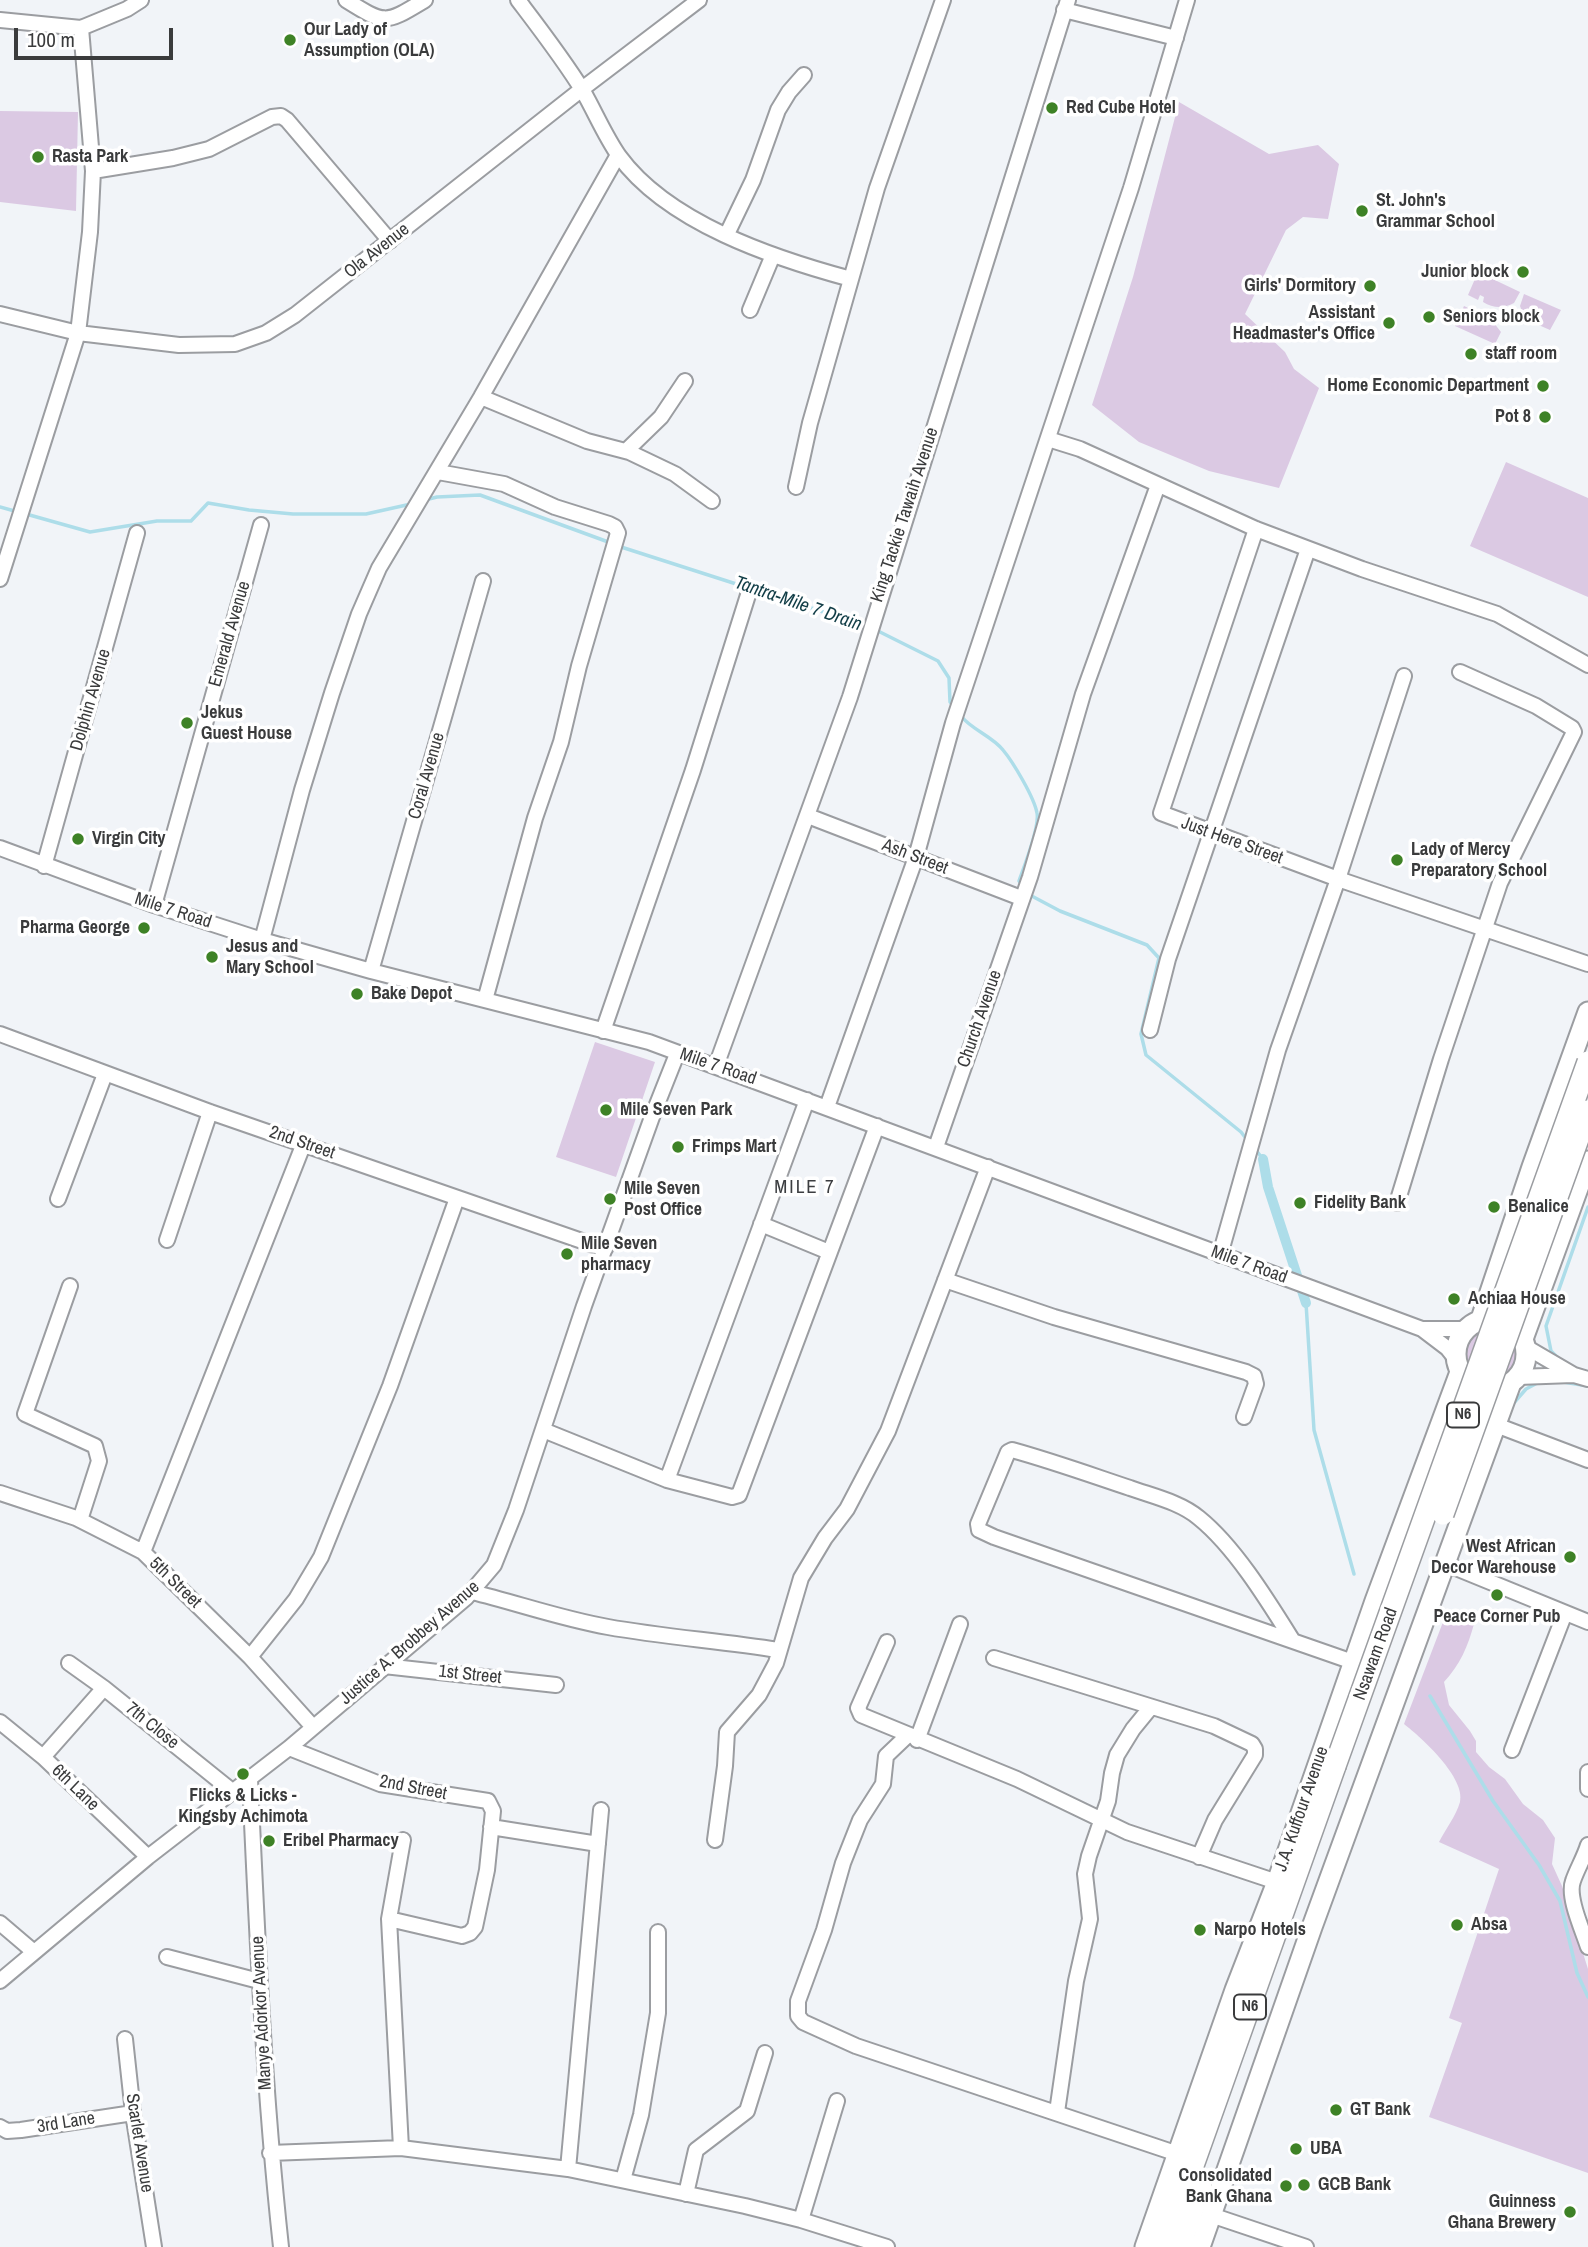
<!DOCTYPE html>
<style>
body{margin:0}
#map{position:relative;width:1588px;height:2247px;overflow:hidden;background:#f1f4f8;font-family:"Archivo Narrow",sans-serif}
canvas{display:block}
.scale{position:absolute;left:14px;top:28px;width:159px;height:32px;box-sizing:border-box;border:4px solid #3a3b3c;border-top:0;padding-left:9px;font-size:21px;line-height:24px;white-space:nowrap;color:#3a3b3c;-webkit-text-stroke:5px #fff;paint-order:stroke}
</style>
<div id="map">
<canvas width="1588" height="2247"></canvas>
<div class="scale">100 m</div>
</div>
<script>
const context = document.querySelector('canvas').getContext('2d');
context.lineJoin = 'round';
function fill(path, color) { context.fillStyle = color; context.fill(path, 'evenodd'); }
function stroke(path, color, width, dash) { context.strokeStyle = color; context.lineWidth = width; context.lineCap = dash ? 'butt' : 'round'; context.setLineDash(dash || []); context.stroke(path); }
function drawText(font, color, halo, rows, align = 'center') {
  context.font = font + ' "Archivo Narrow",sans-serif'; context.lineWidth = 7; context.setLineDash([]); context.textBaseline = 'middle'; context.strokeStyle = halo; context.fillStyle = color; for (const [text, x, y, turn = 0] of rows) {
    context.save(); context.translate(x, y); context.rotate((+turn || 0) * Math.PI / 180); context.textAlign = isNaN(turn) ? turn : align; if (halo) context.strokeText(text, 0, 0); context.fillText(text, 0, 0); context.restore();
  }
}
const green = new Path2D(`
 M1179,102L1269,154L1318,145L1339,164L1328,219L1303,217L1286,230L1245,314L1285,352L1294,369L1319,388L1279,488L1209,471L1139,442L1092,405L1133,277Z
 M0,111L78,112L76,211L0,202Z
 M1478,272L1520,292L1514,303C1503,309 1493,308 1483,302L1484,297L1480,295L1478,300L1468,295Z
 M1524,294L1561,310L1550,330L1525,319L1520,306Z
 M1464,306L1490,318L1501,332L1495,344L1455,326Z
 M1506,462L1588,498V597L1470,546Z
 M595,1042L655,1062L616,1177L556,1157Z
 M1481,1327L1514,1338C1521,1355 1518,1368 1504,1379L1464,1365C1460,1348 1465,1336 1481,1327Z
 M1455,1615L1470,1616L1474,1624C1468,1646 1460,1665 1444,1682L1449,1705L1470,1731L1476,1741V1752L1489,1767L1505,1779L1523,1804L1543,1820L1555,1838L1552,1864L1562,1886L1588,1969V2173L1429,2117L1462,2023L1449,2018L1499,1869L1439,1842C1445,1830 1456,1816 1460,1802C1466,1778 1422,1738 1404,1724L1443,1622Z`);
const stream = new Path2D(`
 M425,500L437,497L480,495L611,543
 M0,507L18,512
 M26,514L90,532L157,521H191L208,503L249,510L293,514H366L411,504
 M618,546L867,626
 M874,629L938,661L949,678L950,702L954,707
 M961,716C972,730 992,736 1003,750C1013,762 1034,797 1037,813C1040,827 1024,867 1019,881L1022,885
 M1028,894L1060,911L1147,945L1159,958L1141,1034L1146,1055L1241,1132L1248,1141
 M1255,1149L1263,1159
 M1306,1303L1314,1430L1354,1574
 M1559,1359L1551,1351L1546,1326L1588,1207
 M1563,1382L1588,1386
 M1512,1405L1526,1389L1541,1381
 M1430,1696L1493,1801L1539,1865L1560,1901L1577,1973L1588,1997`);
const canal = new Path2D(`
 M1263,1159L1268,1187L1306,1303`);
const minor = new Path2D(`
 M346,0C386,25 385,24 425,0
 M518,0C540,29 564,60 583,91C595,112 605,136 619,156C668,223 773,258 851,279
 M1064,10L1176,38
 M0,20L81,28L127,9L141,0
 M93,171L173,158L209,149L272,117L281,116L287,120L390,241
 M727,234L753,180L778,110L789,92L804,75
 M750,310L773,255
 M0,314L78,333L179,345L235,344L266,333L295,315L582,89L699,0
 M481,397L587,441L629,452L675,474L712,501
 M1048,439L1080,449L1256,529L1362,569L1497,614L1588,665
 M626,451L661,417L685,381
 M438,472L504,484L555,507L609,524L615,527L618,533L579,666L561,742L535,818L485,1000
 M796,487L810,423L877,188L943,0
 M1256,529L1161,813L1338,879L1588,964
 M0,579L78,333L90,232L93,171L81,28
 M808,816L1021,898
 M0,848L154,905L262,940L371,971L649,1042L1422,1329L1447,1348L1455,1358
 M44,866L137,533
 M154,905L261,525
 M262,940L302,790L332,693L359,614L379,568L481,397L618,155
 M371,971L483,581
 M1150,1030L1168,959L1308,549
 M603,1031L693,770L748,595
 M0,1034L210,1112L605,1249
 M716,1066L850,697L1068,0
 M827,1107L916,857L953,723L1131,188L1187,0
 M936,1147L1030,877L1083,694L1158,485
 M58,1199L105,1074
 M1397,1203L1441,1059L1500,883L1574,732L1572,728L1536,706L1460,672
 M761,1224L829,1252
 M167,1240L210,1112
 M1220,1255L1278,1050L1338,879L1404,676
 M945,1280L1054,1317L1246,1372L1254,1376L1256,1384L1244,1417
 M70,1286L25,1414L95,1446L99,1461L80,1520
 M1424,1329H1465
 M1526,1347L1574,1375L1588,1379
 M1518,1377L1573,1375
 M1496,1425L1588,1460
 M543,1430L667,1480L732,1497L739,1495L877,1126
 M667,1480L807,1100
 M0,1493L76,1518L143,1552L250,1657L313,1727
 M143,1552L304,1143
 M1446,1564L1588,1622
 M472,1592C517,1603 562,1619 608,1627C664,1637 722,1641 778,1650
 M1293,1641C1268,1601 1235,1547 1199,1518C1180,1502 1152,1496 1130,1488C1091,1475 1052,1461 1012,1450L1008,1452L978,1524L979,1530L994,1537L1353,1662
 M887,1642L858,1708L861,1715L1017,1779L1127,1832L1277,1882
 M250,1657L296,1599L321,1557L390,1386L457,1198
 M994,1658L1214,1726L1252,1744L1255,1749V1755L1215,1820L1199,1857
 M69,1663L104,1688L232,1791
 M384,1666L556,1685
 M0,1722L43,1757L148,1857
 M907,1736L886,1756L883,1784L860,1820L843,1863L824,1930L798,2001V2016L803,2022L856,2046L1178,2154
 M917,1740L960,1624
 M289,1748L380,1784L488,1801L493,1811L487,1870L475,1927L470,1933L462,1936L389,1919
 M1512,1750L1565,1613
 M43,1757L104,1688
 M1588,1772V1789
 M250,1779C257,1935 264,2091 281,2247
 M491,1827L598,1844
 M715,1840L725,1766L727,1732L759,1695L767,1680L776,1663L801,1578L825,1538L847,1509L888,1431L988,1167
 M1588,1845C1584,1858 1577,1869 1573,1881C1567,1897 1583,1931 1588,1947
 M0,1923L34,1952
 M167,1957L259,1981
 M0,1981L148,1857L289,1748L466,1598L494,1565L516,1510L584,1306L652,1117L677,1054
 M125,2039L133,2113L154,2247
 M1057,2112L1076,1981L1090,1919L1085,1874L1089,1856L1108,1801L1112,1773L1117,1755L1133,1729L1151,1707
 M0,2127L7,2131L21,2130L133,2113
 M401,2148L389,1919L403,1840
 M270,2153L401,2148L568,2169L745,2206L801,2220L887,2247
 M568,2169L601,1810
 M623,2180L641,2115L658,2013V1932
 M686,2194L696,2150L747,2111L765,2053
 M1211,2215L1306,2247
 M801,2220L837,2101`);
const major = new Path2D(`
 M1456 1354a35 35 0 1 1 70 0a35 35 0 1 1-70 0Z
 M1481,1319L1532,1167L1588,1012
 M1523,1339L1588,1161
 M1145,2247L1235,1990L1277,1882L1375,1601L1460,1372
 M1200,2247L1312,1927L1511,1383`);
const highway = new Path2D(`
 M1164,2247L1335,1766
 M1180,2247L1201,2186`);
const highwayBridge = new Path2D(`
 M1443,1514L1588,1111
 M1335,1766L1588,1062`);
const markers = [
 [290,40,7,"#3e8226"],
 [1052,108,7,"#3e8226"],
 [38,157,7,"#3e8226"],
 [1362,211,7,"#3e8226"],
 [1523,272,7,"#3e8226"],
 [1370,286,7,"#3e8226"],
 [1429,317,7,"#3e8226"],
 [1389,323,7,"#3e8226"],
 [1471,354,7,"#3e8226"],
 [1543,386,7,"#3e8226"],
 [1545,417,7,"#3e8226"],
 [187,723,7,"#3e8226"],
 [78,839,7,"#3e8226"],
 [1397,860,7,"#3e8226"],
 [144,928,7,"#3e8226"],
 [212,957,7,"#3e8226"],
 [357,994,7,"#3e8226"],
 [606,1110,7,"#3e8226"],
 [678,1147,7,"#3e8226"],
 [610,1199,7,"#3e8226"],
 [1300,1203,7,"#3e8226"],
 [1494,1207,7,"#3e8226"],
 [567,1254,7,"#3e8226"],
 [1454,1299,7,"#3e8226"],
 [1570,1557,7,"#3e8226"],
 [1497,1595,7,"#3e8226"],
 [243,1774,7,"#3e8226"],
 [269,1841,7,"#3e8226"],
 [1457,1925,7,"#3e8226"],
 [1200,1930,7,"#3e8226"],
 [1336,2110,7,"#3e8226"],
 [1296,2149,7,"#3e8226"],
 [1304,2185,7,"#3e8226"],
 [1286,2186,7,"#3e8226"],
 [1570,2212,7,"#3e8226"]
];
const shields = [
 [1463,1415,32],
 [1250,2007,32]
];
const shieldNames = [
 ["N6",1463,1415],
 ["N6",1250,2007]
];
const poiNames = [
 ["Our Lady of",304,30],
 ["Assumption (OLA)",304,51],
 ["Red Cube Hotel",1066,108],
 ["Rasta Park",52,157],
 ["St. John's",1376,201],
 ["Grammar School",1376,222],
 ["Junior block",1509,272,"right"],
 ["Girls' Dormitory",1356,286,"right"],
 ["Assistant",1375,313,"right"],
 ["Headmaster's Office",1375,334,"right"],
 ["Seniors block",1443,317],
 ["staff room",1485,354],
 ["Home Economic Department",1529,386,"right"],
 ["Pot 8",1531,417,"right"],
 ["Jekus",201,713],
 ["Guest House",201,734],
 ["Virgin City",92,839],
 ["Lady of Mercy",1411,850],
 ["Preparatory School",1411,871],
 ["Pharma George",130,928,"right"],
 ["Jesus and",226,947],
 ["Mary School",226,968],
 ["Bake Depot",371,994],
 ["Mile Seven Park",620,1110],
 ["Frimps Mart",692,1147],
 ["Mile Seven",624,1189],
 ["Post Office",624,1210],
 ["Fidelity Bank",1314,1203],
 ["Benalice",1508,1207],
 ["Mile Seven",581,1244],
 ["pharmacy",581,1265],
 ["Achiaa House",1468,1299],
 ["West African",1556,1547,"right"],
 ["Decor Warehouse",1556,1568,"right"],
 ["Peace Corner Pub",1497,1617,"center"],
 ["Flicks & Licks -",243,1796,"center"],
 ["Kingsby Achimota",243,1817,"center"],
 ["Eribel Pharmacy",283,1841],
 ["Absa",1471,1925],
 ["Narpo Hotels",1214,1930],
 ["GT Bank",1350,2110],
 ["UBA",1310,2149],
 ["Consolidated",1272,2176,"right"],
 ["Bank Ghana",1272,2197,"right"],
 ["GCB Bank",1318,2185],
 ["Guinness",1556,2202,"right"],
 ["Ghana Brewery",1556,2223,"right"]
];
const streetNames = [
 ["Ola Avenue",377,251,-38],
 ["King Tackie Tawaih Avenue",905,515,-72],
 ["Emerald Avenue",230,634,-74],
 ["Dolphin Avenue",91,700,-74],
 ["Coral Avenue",427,776,-74],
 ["Just Here Street",1232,841,20],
 ["Ash Street",915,857,21],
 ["Mile 7 Road",173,911,18],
 ["Church Avenue",980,1019,-71],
 ["Mile 7 Road",718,1067,19],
 ["2nd Street",302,1143,19],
 ["Mile 7 Road",1249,1265,20],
 ["5th Street",175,1583,44],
 ["Justice A. Brobbey Avenue",410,1643,-41],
 ["Nsawam Road",1376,1654,-70],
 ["1st Street",470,1675,6],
 ["7th Close",152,1726,39],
 ["6th Lane",75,1788,44],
 ["2nd Street",413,1788,11],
 ["J.A. Kuffour Avenue",1302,1809,-71],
 ["Manye Adorkor Avenue",262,2013,-93],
 ["3rd Lane",66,2123,-9],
 ["Scarlet Avenue",139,2143,81]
];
const waterNames = [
 ["Tantra-Mile 7 Drain",798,604,19]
];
const neighbourhoodNames = [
 ["MILE 7",805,1188]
];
fill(green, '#dbc9e3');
stroke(stream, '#addde9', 3.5);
stroke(canal, '#addde9', 10);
stroke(minor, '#9b9da1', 18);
stroke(major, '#9b9da1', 23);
stroke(highway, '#9b9da1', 24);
stroke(minor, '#fff', 14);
stroke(major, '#fff', 19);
stroke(highway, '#fff', 21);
stroke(highwayBridge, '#9b9da1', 24, []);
stroke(highwayBridge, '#fff', 21);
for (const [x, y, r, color] of markers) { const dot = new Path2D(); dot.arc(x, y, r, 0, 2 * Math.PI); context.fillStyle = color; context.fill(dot); stroke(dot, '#fff', 2.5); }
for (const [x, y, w] of shields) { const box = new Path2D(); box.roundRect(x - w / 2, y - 12.5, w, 25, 5); context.fillStyle = '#fff'; context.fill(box); stroke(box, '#3a3b3c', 2); }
drawText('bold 16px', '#3a3b3c', null, shieldNames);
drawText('bold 18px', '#3a3b3c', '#fff', poiNames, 'left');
drawText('18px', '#3a3b3c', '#fff', streetNames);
drawText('italic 19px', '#113d46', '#fff', waterNames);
context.letterSpacing = '2px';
drawText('19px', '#3c3e41', '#fff', neighbourhoodNames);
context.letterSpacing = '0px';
</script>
